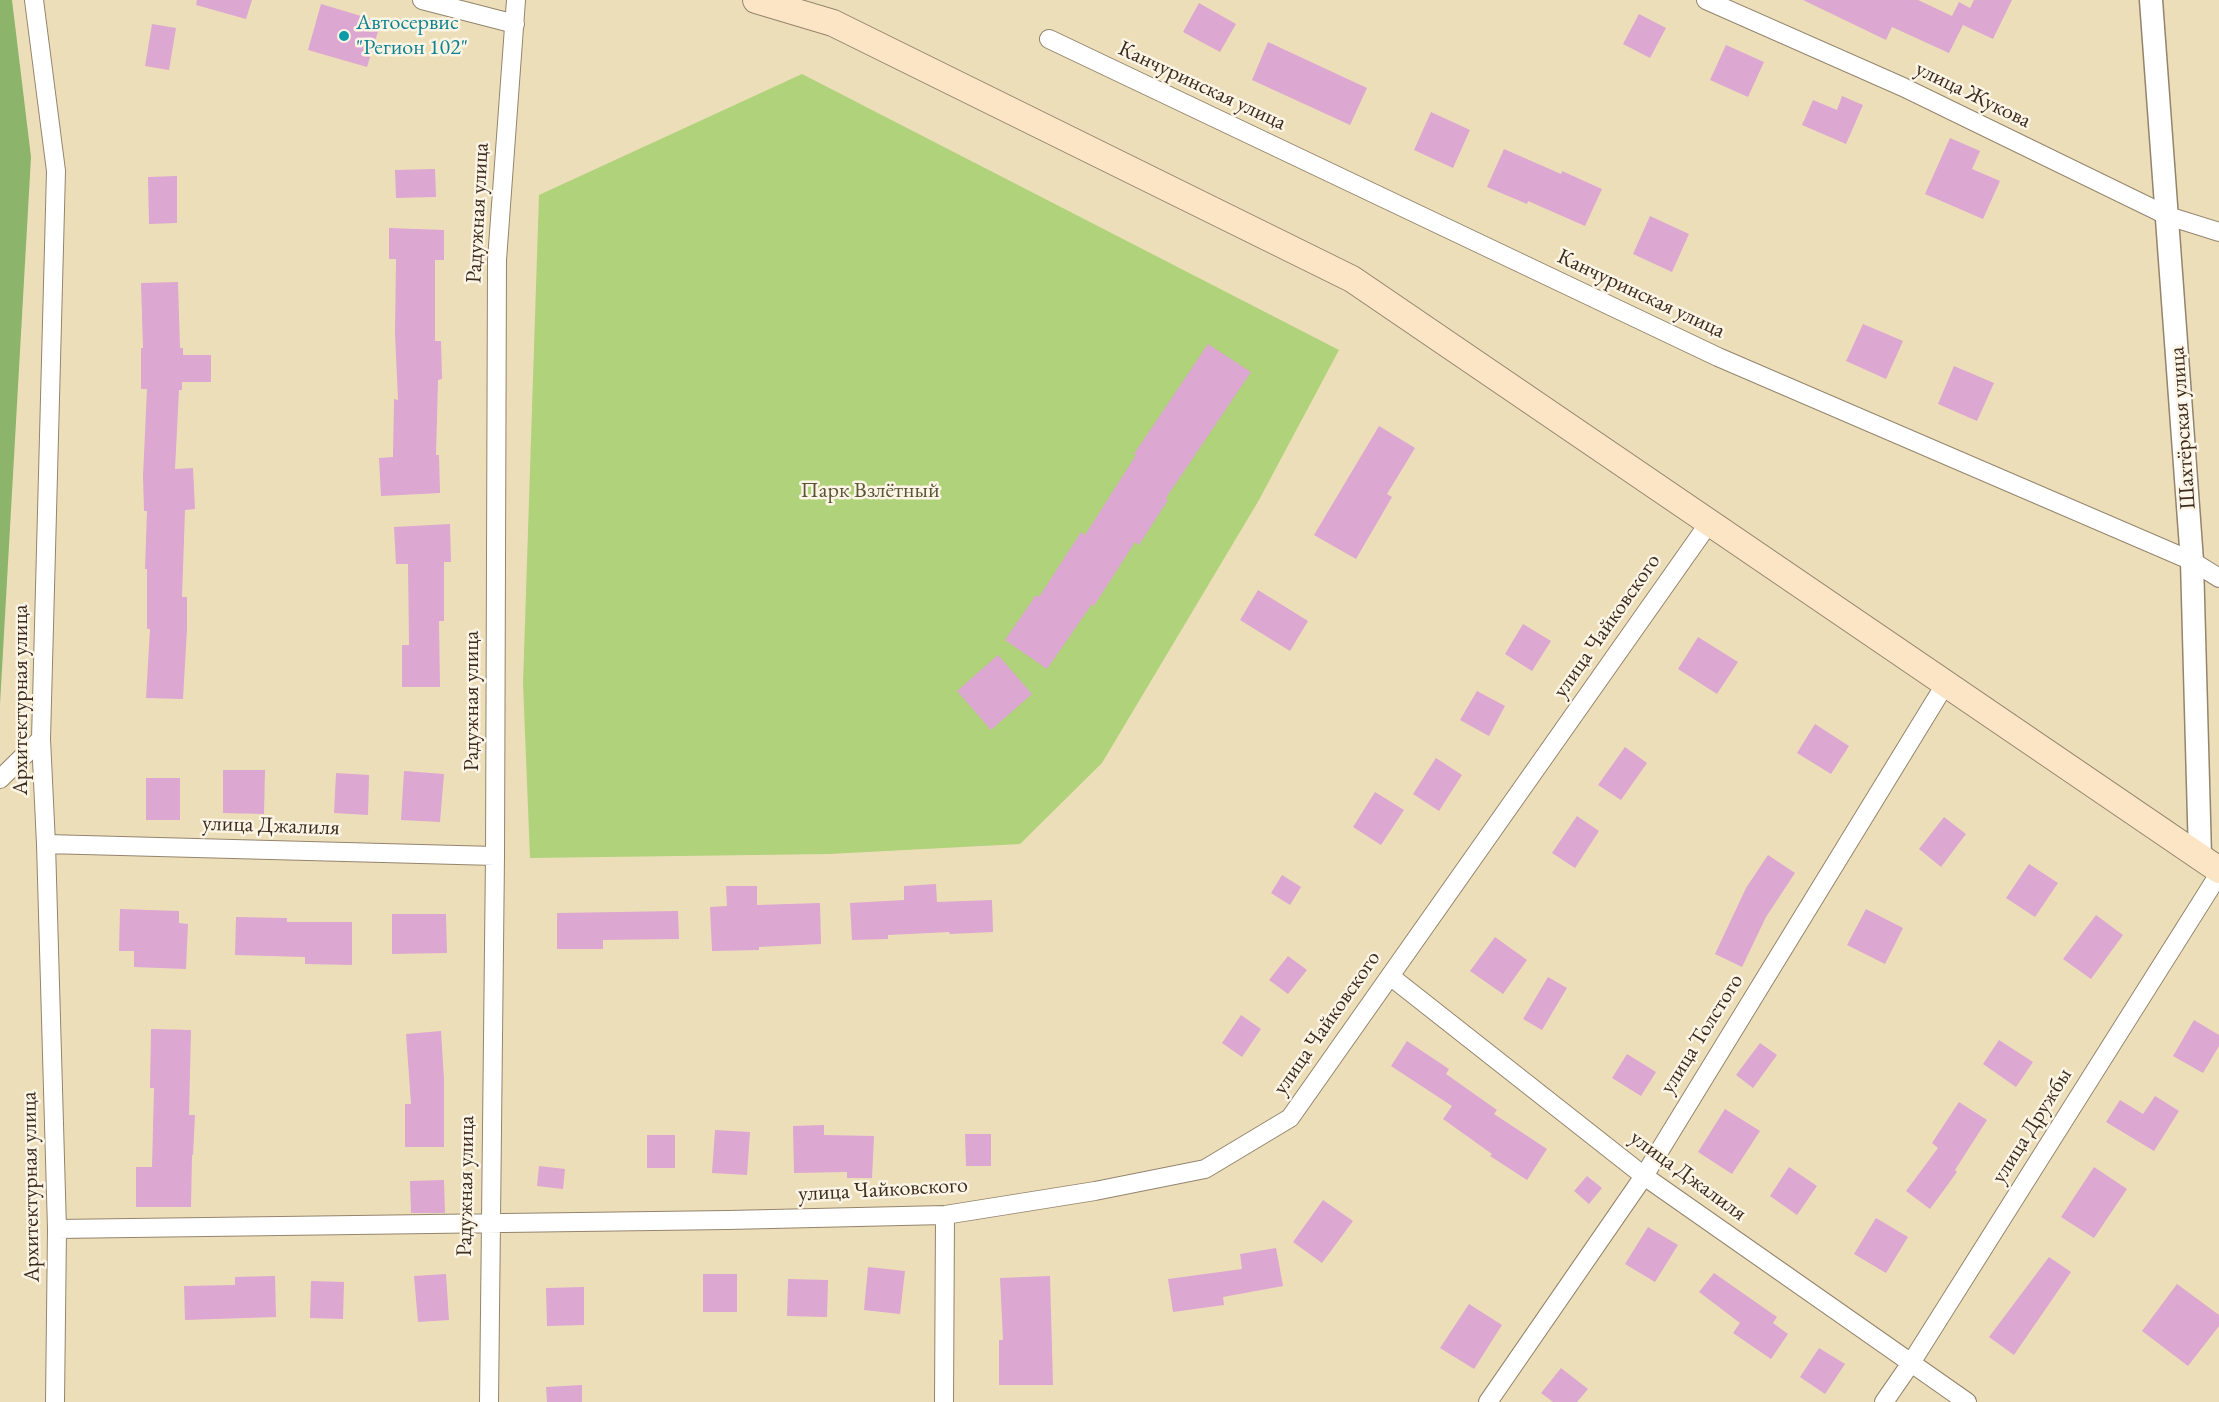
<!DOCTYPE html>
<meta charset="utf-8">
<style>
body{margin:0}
canvas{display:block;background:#eddeba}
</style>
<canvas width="2219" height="1402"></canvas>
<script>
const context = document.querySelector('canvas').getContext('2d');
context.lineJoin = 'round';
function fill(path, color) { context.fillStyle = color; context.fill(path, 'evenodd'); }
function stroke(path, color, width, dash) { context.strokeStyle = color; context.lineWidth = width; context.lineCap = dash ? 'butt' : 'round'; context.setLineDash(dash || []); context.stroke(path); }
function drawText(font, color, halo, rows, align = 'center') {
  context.font = font + ' "EB Garamond",serif'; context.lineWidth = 5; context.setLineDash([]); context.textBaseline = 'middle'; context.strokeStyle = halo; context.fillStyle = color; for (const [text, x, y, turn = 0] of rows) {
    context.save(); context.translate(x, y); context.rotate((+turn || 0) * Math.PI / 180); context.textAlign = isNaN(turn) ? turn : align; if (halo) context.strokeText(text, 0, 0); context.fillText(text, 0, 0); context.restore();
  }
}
const green = new Path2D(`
 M802,74L1339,350L1259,500L1102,763L1020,844L829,854L530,858L523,683L539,195Z`);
const forest = new Path2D(`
 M0,0H12L31,157L0,704Z`);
const building = new Path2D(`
 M197,0H252L246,19L196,5Z
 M1803,0H1918L1952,16L1959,2L1970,8L1974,0H2012L1993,39L1963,25L1949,53L1892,27L1886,40Z
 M1199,3L1236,24L1220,52L1183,32Z
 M321,4L381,22L367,67L308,50Z
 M1639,14L1666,28L1650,58L1623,44Z
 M152,24L176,28L169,70L145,66Z
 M1268,42L1367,88L1350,125L1252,80Z
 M1726,45L1764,62L1748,97L1710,80Z
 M1842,96L1863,105L1846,144L1802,125L1813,100L1837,110Z
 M1431,112L1470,130L1453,168L1414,150Z
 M1950,138L1980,151L1972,169L2000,181L1983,219L1925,194Z
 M1504,149L1561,174L1562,171L1602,189L1585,226L1528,201L1527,204L1487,187Z
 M435,169L436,197L396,198L395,170Z
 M177,176V223L149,224L148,177Z
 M1650,216L1689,234L1672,272L1633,254Z
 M389,228L444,230V260H435V341H441L442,379L438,380L436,455H439L440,493L381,496L379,458L393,457L394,399L398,400L395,333L396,259H389Z
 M178,282L180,348H183V355H211V382H182V390H179L175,469L193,468L195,509L185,510L182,597H187V629L183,699L146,698L150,629H147V569H145L147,511H144L143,476L147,389H141V348H143L141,283Z
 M1863,324L1903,341L1886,379L1846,361Z
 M1208,344L1251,372L1166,498L1168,500L1139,545L1135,542L1094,606L1092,604L1047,669L1005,640L1036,595L1039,597L1081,532L1085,535L1136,455L1134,454Z
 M1954,366L1994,383L1977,421L1938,404Z
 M1379,426L1415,448L1387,494L1392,497L1356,559L1314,535Z
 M450,524L451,562H444V621H439L440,687H402V645H409L408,564H396L394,527Z
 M1258,590L1308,621L1290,651L1240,620Z
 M1523,624L1551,641L1532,671L1505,654Z
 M1698,637L1738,662L1717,694L1678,669Z
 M998,655L1032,694L991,730L957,691Z
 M1477,691L1505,706L1489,736L1460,720Z
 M1815,724L1849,746L1831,774L1797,753Z
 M1625,747L1647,763L1621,800L1598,785Z
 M1436,758L1462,775L1439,811L1413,794Z
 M223,770H265L264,814L223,813Z
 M404,771L444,774L440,822L401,820Z
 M336,773L369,775L368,815L334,813Z
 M146,778H180V820H146Z
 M1375,792L1404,810L1381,845L1353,827Z
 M1577,816L1599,831L1575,868L1552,853Z
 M1944,817L1966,834L1941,867L1919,849Z
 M1768,855L1795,873L1766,917L1742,967L1715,954L1746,888Z
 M2029,864L2058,883L2035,917L2006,898Z
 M1282,875L1301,887L1290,905L1271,893Z
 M936,884L937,902L992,900L993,932L950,934L949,932L888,935V939L852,940L850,903L904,900V886Z
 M726,886H757V905L820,903L821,944L759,947V950L712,951L710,907L727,906Z
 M120,909L179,911V923L188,924L186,969L134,967V951H119Z
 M1866,909L1903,928L1885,964L1847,945Z
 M678,911L679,939L603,940V949H557V913Z
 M392,914H446L447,953L392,954Z
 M2096,915L2123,935L2091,979L2063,959Z
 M236,917L287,918V922H352V965L305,964V957L235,955Z
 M1495,937L1527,960L1503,994L1470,971Z
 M1288,956L1307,970L1288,994L1269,980Z
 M1548,977L1567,988L1542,1030L1523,1019Z
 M1241,1015L1261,1029L1242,1057L1222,1043Z
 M2194,1020L2219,1035V1046L2203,1073L2173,1056Z
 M151,1029L191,1030L189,1115H195L193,1155H192L191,1207H136V1167H152L154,1088H150Z
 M441,1031L444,1079V1147H405V1104H411L406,1034Z
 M1999,1040L2033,1062L2016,1087L1983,1064Z
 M1407,1041L1449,1069L1446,1074L1497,1110L1494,1114L1547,1149L1527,1180L1490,1156L1492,1154L1443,1119L1452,1106L1391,1066Z
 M1760,1043L1777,1055L1753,1088L1736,1075Z
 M1627,1054L1656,1072L1641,1096L1612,1078Z
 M2155,1096L2179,1111L2154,1151L2106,1122L2120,1100L2143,1114Z
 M1959,1102L1987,1120L1955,1170L1957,1172L1930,1209L1906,1191L1938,1148L1932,1143Z
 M1725,1109L1760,1131L1732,1174L1698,1152Z
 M824,1125V1135L874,1136L872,1178H847V1172L794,1173L793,1126Z
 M715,1130L750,1132L747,1175L712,1173Z
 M965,1134H991V1166H966Z
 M647,1135H675V1168H647Z
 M539,1166L565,1169L563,1189L537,1186Z
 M1789,1167L1817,1186L1797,1215L1770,1196Z
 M2094,1167L2127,1189L2094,1238L2061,1217Z
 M1587,1176L1602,1188L1589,1204L1574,1191Z
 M444,1180L445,1213H411L410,1181Z
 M1323,1200L1353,1221L1322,1263L1293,1242Z
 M1876,1218L1908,1237L1886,1273L1854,1254Z
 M1648,1227L1678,1245L1655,1282L1625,1264Z
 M1276,1248L1283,1286L1223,1297L1224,1305L1173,1312L1168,1279L1242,1269L1240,1254Z
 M2049,1257L2071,1272L2014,1355L1989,1337Z
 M868,1267L905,1271L900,1314L864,1310Z
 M1714,1273L1777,1317L1773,1323L1788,1334L1771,1359L1733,1333L1740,1323L1699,1292Z
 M446,1274L449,1320L418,1322L414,1276Z
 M703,1274H737V1312H703Z
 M275,1276L276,1317L185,1320L184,1286L235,1285V1277Z
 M1050,1276L1053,1385H999V1340H1003L1000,1278Z
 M788,1279L828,1280L827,1317L787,1316Z
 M311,1281L344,1282L343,1319L310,1318Z
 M2177,1284L2219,1315V1326L2188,1366L2142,1331Z
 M584,1287V1325L547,1326L546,1288Z
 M1469,1304L1502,1325L1474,1369L1440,1348Z
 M1819,1348L1845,1364L1825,1394L1800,1377Z
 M1561,1368L1588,1389L1577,1402H1553L1541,1393Z
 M582,1385V1402H547L546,1387Z`);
const minor = new Path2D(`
 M34,0L56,171L41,739L46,844L57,1229L55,1402
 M422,0L515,24
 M1706,0L1903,87L2168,216L2219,232
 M1049,39L1718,357L2192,561L2219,578
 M0,779L41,739
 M46,844L495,856
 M1390,976L1644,1176L1967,1402
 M57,1229L728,1220L945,1215L1095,1191L1205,1169L1290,1118L1709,523
 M489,1402L495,856L497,260L516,0
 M944,1402L945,1215
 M1488,1402L1644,1176L1946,683
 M1884,1402L1911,1363L2219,874`);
const tertiary = new Path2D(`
 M2151,0L2192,561L2200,856`);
const secondary = new Path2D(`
 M756,0L833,23L1352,279L2219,870`);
const markers = [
 [344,36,6,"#0f9aa8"]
];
const cultureNames = [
 ["Автосервис",356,23],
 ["\"Регион 102\"",356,48]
];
const streetNames = [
 ["Канчуринская улица",1202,86,25],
 ["улица Жукова",1973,95,26],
 ["Радужная улица",478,213,-87],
 ["Канчуринская улица",1641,294,25],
 ["Шахтёрская улица",2183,428,-94],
 ["улица Чайковского",1607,626,-55],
 ["Архитектурная улица",21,700,-90],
 ["Радужная улица",472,701,-90],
 ["улица Джалиля",271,826,2],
 ["улица Чайковского",1327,1023,-55],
 ["улица Толстого",1702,1034,-58],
 ["улица Дружбы",2032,1126,-58],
 ["улица Джалиля",1688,1176,36],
 ["Радужная улица",466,1186,-89],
 ["Архитектурная улица",31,1187,-91],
 ["улица Чайковского",883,1190,-3]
];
const parkNames = [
 ["Парк Взлётный",870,491]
];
fill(green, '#b0d27a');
fill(forest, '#8cb46a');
fill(building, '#dca7d0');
stroke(minor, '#94846c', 20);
stroke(tertiary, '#94846c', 25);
stroke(secondary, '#94846c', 28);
stroke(minor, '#fff', 18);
stroke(tertiary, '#fff', 22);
stroke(secondary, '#fce5c4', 26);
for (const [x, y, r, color] of markers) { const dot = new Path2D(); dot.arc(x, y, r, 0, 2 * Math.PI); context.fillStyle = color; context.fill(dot); stroke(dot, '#fcf5e5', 2); }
drawText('22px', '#0d838f', '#fcf5e5', cultureNames, 'left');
drawText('22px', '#3b2a1e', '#fcf5e5', streetNames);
drawText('22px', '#585435', '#fcf5e5', parkNames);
</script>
